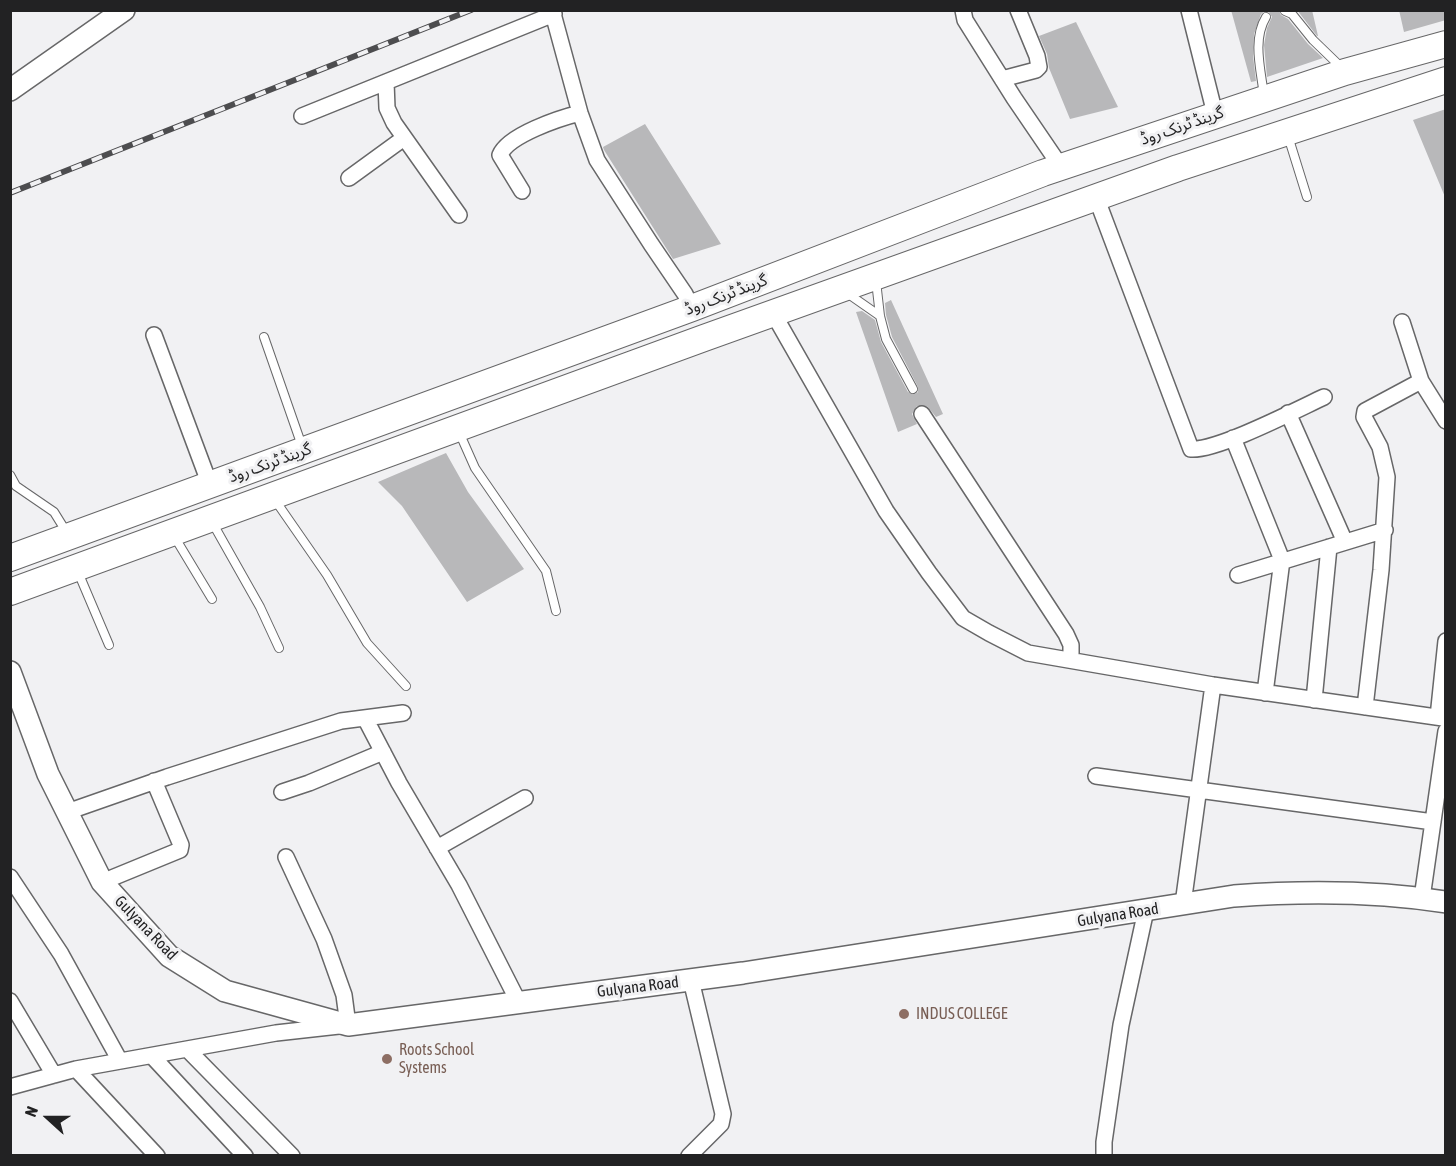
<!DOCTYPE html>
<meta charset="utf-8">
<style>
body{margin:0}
#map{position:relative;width:1456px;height:1166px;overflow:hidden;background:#f1f1f3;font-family:"Asap Condensed",sans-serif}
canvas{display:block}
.frame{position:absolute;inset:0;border:12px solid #222223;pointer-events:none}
.north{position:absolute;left:18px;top:1088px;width:60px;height:60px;-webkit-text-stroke:4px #f1f1f3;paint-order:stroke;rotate:291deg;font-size:16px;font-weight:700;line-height:24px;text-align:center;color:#222223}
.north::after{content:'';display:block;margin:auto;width:21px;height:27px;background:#222223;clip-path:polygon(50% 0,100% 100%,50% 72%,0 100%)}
</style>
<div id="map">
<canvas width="1456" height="1166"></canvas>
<div class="frame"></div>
<div class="north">N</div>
</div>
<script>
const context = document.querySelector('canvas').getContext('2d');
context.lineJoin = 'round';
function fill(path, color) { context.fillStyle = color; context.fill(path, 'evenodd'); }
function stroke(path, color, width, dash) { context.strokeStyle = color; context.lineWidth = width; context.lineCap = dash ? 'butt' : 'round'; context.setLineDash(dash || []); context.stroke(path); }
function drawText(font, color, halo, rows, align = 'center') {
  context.font = font + ' "Asap Condensed","Noto Sans Arabic",sans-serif'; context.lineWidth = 6; context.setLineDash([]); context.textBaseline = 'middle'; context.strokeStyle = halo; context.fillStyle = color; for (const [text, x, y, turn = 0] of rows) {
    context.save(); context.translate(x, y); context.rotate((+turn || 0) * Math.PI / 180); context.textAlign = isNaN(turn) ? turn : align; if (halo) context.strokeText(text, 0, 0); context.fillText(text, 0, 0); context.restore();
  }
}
const building = new Path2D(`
 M1231,10H1279L1281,15L1288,19L1308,44L1323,58L1267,77L1264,45L1267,28L1272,17L1269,12L1265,11L1261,14L1254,34L1253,56L1256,81L1251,82Z
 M1297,10H1312L1318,36H1317Z
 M1399,10H1446V20L1404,32Z
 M1076,22L1118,107L1070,119L1049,68L1047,54L1039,36Z
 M1446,109V197H1445L1413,120Z
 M645,124L721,244L673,259L604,150L603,147Z
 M891,300L943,414L936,417L927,406H917L912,414L917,424L898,432L856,312L862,311L875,320L881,342L908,392L915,394L918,392V387L892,337L886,315L885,303Z
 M446,453L468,492L524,569L467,602L402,506L378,482Z`);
const service = new Path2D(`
 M1285,11L1292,14L1313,40L1343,69
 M1264,96C1261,70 1252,40 1266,17
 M1288,136L1307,197
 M876,281L880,316L886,339L913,389
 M847,293L880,316
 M264,337L302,446
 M459,432L475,468L546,571L556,611
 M10,475L16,486L54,512L67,533
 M275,500L327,575L367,643L406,686
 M212,522L260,607L279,648
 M174,536L212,599
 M78,572L109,645`);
const minor = new Path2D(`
 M552,10L580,113L597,160L651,244L685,294L692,308
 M963,10L965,20L1014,98L1061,167
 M1189,10L1215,114
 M1002,79L1036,70L1039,67L1037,56L1018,10
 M386,82L387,108L394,123L459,215
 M302,116L554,14
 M349,178L404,138
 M522,191L500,155C508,135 560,118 580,113
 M1096,197L1191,449C1217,451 1296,410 1324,397
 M773,313L886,511L929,573L963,618L989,633L1028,653L1213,685L1443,718L1446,720
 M1402,322L1421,381L1446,421
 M154,335L210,485
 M1288,413L1345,542
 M922,414L1066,634L1071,645V660
 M1233,438L1282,560L1265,693
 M1238,575L1385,530
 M1314,700L1329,547
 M1365,707L1381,570L1387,477L1380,447L1364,417L1365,411L1421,381
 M1438,717L1446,641
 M365,718L399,783L459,885L519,1003
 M1096,776L1433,822
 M282,792L309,783L383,752
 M67,812L167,777L341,721L403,713
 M437,848L525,798
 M10,877L61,954L120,1061
 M102,882L180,850L181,845L154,781
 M1422,898L1446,731
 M1183,904L1213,685
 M10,1001L54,1075
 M187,1049L292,1156
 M152,1056L245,1156
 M76,1069L157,1156
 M10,1087L76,1069L276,1033L348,1025L344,995L324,939L286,857
 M689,1156L721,1124L723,1114L691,980
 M1104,1156V1142L1121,1025L1146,910`);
const secondary = new Path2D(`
 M10,90L124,10
 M10,672L48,774L102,882L169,956L225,991L348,1025L743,973L1234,896C1304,891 1376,891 1446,902`);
const trunk = new Path2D(`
 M10,558L692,308L1043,173L1345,72L1446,44
 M10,592L704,338L1178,168L1446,80`);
const rail = new Path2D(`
 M10,193L471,10`);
const markers = [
 [904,1014,6,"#8d6e63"],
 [387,1059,6,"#8d6e63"]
];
const streetNames = [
 ["گرینڈ ٹرنک روڈ",1182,126,-19],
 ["گرینڈ ٹرنک روڈ",726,295,-21],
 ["گرینڈ ٹرنک روڈ",270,463,-20],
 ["Gulyana Road",1118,915,-9],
 ["Gulyana Road",146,928,46],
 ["Gulyana Road",638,987,-7]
];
const educationNames = [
 ["INDUS COLLEGE",916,1014],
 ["Roots School",399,1050],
 ["Systems",399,1068]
];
fill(building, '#b8b8ba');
stroke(service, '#676768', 10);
stroke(minor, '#676768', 18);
stroke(secondary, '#676768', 24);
stroke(trunk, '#676768', 28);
stroke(service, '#fff', 8);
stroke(minor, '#fff', 15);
stroke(secondary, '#fff', 21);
stroke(trunk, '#fff', 26);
stroke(rail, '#4d4d4f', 6);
stroke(rail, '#f1f1f3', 4, [11]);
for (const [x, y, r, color] of markers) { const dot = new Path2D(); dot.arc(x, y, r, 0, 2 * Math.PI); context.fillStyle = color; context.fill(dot); stroke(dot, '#f1f1f3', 2); }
drawText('16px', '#222223', '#f1f1f3', streetNames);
drawText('16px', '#785e54', '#f1f1f3', educationNames, 'left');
</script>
